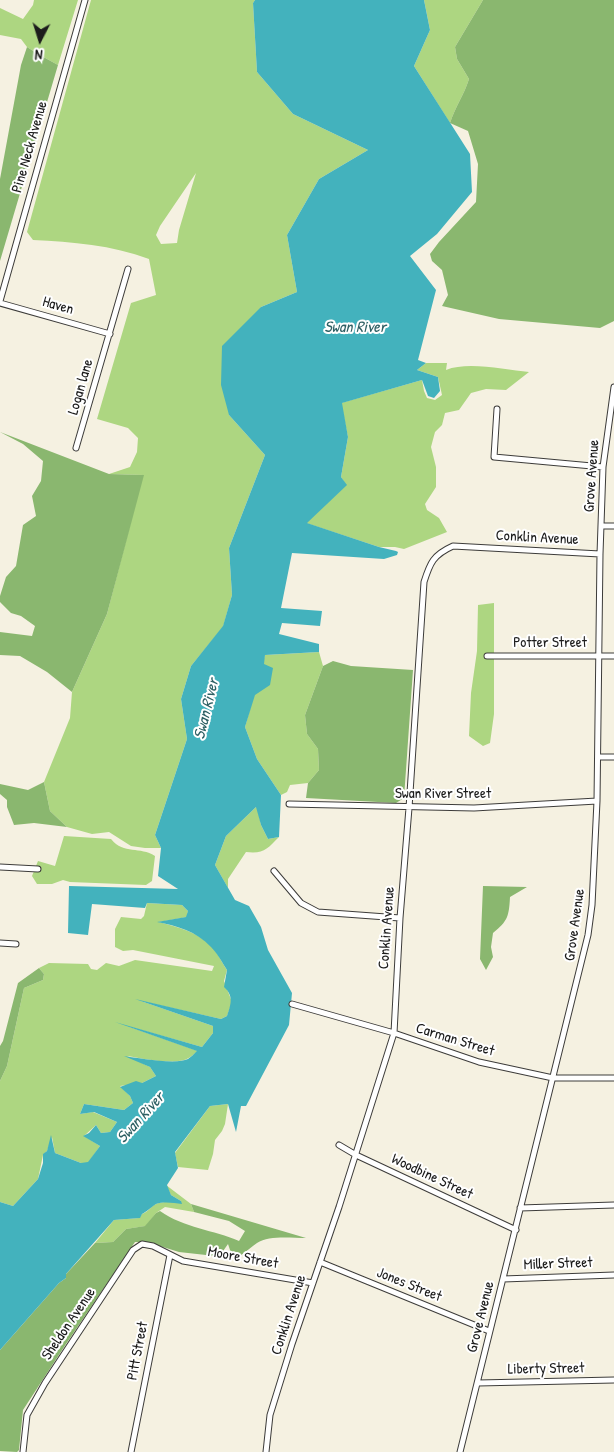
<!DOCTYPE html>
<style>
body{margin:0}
#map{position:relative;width:614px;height:1452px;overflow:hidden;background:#f5f1e1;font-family:"Patrick Hand",sans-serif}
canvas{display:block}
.north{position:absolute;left:15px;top:15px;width:50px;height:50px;-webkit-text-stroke:4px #fff;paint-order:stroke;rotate:185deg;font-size:14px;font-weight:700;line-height:20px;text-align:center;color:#1c1c1c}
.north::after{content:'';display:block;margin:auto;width:18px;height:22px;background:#1c1c1c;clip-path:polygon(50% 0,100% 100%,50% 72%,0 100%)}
</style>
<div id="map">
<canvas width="614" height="1452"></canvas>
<div class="north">N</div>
</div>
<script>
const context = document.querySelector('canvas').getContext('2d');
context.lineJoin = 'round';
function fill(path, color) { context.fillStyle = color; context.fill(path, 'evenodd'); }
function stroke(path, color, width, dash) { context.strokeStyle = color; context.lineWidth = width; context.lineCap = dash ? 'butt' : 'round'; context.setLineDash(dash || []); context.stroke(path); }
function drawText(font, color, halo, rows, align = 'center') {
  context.font = font + ' "Patrick Hand",sans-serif'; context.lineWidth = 4; context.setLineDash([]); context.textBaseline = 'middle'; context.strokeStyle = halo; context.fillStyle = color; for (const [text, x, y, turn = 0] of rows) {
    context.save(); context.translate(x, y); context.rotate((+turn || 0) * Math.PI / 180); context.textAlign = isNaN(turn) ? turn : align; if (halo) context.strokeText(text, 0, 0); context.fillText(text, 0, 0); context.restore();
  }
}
const green = new Path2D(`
 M34,0H78L58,65L38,54L27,47L21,39L0,35V8L23,19L33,5Z
 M91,0H255L253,3L257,72L293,114L368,150L319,179L287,235L297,292L261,307L229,415L265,455L229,548L232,595L223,627L191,666L181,699L187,739L155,835L161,848H145L131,846L109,832L92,834L67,827L50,811L44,782L70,718L72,692L107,614L143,475L109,474L130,467L137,452L138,438L128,428L97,419L131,303L156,295L149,259C112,245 72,242 33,240L27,232ZM196,173L179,230L177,243L161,244L156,235L160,226Z
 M424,0H483L455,47L457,59L469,79C464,95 455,107 450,123L414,66L430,30Z
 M426,363H447L446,370C468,361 506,370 529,372L506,390L486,389L471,393L459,410L445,413L442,425L435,432L431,447L436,467V487L425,504L427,510L439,518L447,532L404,549L395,547H379L306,523L346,485L341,477L348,437L341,403L422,380L424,391L427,398L435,400L442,395L438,377L417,370Z
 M494,603V714L490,743L483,746L469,736L471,693L477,651L478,605Z
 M319,652L323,666L305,715L307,734L318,749L319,770L308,783L290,785L287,792L281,795L257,759L245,727L265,655Z
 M257,806L261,825L268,839L279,837C267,849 264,854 246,852L228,879V888L215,865L226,836Z
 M64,836L111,839C124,855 140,846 155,856L152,881L146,885L70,882L63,880L52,884H37L32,876L38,861L55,866Z
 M147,903L182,905L188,911L187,917L159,922C178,927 198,932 212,947C218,953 222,963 227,970L224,981L232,1002L227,1016L221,1019L141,1001L213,1026V1033L202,1047L127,1026L198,1051C194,1054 189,1059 184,1060C167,1064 145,1059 127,1056L150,1067L156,1076L142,1083L120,1086L130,1096L133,1103L124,1110L84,1104L80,1114L93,1112L117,1122L110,1132L101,1133L96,1125L84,1136L100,1146L88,1163H81L55,1153L52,1137L47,1151L43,1155L38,1179L13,1206L0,1202V1081L7,1066L24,988L43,980L44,974L39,968L49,963L88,964L91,969L97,970L106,963L119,966L135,960L212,971L214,966L133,950L123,951L115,947V929L121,917L141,919L144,916Z
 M228,1104L225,1124L222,1131L215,1140L213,1154L208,1170L178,1167L175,1153L210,1106Z
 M166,1185L191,1204L194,1212L165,1207L156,1213L146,1226L126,1229L113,1242L95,1243L114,1220L139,1218L142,1214C148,1212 150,1207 156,1204C163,1201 173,1202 181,1201L171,1195Z`);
const forest = new Path2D(`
 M483,0H614V321L600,328L499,319L442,306L448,295L442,270L432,261L430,254L439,242L476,202L478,164L468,131L450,123C455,107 464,95 469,79L457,59L455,47Z
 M27,47L38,54L58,65L0,261V179L21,65Z
 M0,432L109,474L144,475L107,614L72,692L47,672L20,656L0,655V632L32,636L35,626L21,616L11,613L0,602V596L6,577L16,566L23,525L36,516L32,496L41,481L43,461L23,444Z
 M333,661L351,666L413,670L404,798L396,803L306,798L308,783L319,770L318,749L307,734L305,715L323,666Z
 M44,782L50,811L67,827L34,823L14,825L7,807V800L0,794V784L28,790Z
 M483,886L527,887L510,897C509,916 508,921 493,933L491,947L493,957L486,970L480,959Z
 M39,968L44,974L43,980L24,988L7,1066L0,1081V1046L3,1041L18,983Z
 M191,1204L306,1238C291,1238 269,1235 257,1243C247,1250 245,1254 233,1259L228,1244L221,1254L215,1256L179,1252L147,1242H135L66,1344L23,1410L19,1450L17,1452L0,1451V1350L59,1283L66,1278V1274L95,1243L113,1242L126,1229L145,1226L156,1213L160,1211C184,1228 214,1230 239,1241L245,1231L229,1221L194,1212Z`);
const water = new Path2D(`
 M255,0H424L430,30L414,66L470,154L472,192L437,234L410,256L436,290L418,360L426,363L417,370L438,377L440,391L434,398L428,396L422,380L342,403L348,437L341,477L347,485L307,523L379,547L396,551L398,552L397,555L384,559L292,553L281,608L322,611L320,626L282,623L279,634L319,644V652L265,655L264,664L273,668L270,685L255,695L245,727L257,759L281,795L279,837L268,839L261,825L256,807L226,836L215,865L235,900L249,906L261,927L268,950L292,993L289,1025L246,1106H241L236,1132L228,1104L210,1106L175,1152L178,1168L167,1185L171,1195L181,1201L182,1204C174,1203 164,1201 156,1204C151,1207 148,1211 142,1214L140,1218L114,1220L66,1274V1278L59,1283L0,1350V1202L13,1206L38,1179L43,1163V1154L47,1151L51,1135L55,1153L81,1163L88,1162L100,1146L83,1136L89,1133L96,1125L101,1133L110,1132L117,1122L94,1112L80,1114L84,1104L124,1110L133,1103L130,1096L120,1087L136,1081L142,1083L156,1076L150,1067L124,1056C138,1058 176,1065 188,1059C191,1057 194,1054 197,1051L115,1022L202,1047L213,1033V1026L135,999L221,1019L227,1016C231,1004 234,996 224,987L227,970C222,962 217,953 211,947C196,931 177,926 157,922L186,917L188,911L182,905L147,903L145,908L92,904L88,935L68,933L69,886L178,889L158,876L161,848L155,835L187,739L181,699L191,666L223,626L232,595L229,548L265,455L229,415L221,385L222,346L261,307L297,292L287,235L319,179L368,150L293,114L257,72L253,3Z`);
const street = new Path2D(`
 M0,301L85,0
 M0,303L110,334
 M497,409L494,457L603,467
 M76,448L128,269
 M602,526H614
 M487,656H614
 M598,757H614
 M289,804L474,808L597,801
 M0,867L38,869
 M274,871L301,903L318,912L400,918
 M0,943L16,944
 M292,1004L394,1033L479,1062L553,1078H614
 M339,1145L356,1155L516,1230
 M520,1208L614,1205
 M320,1262L489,1331
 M503,1279L614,1275
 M478,1383L614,1380
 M23,1452L27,1415L45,1383L133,1250L142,1244L153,1246L183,1261L313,1283
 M131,1452L170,1255
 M266,1452L270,1415L292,1344L339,1207L394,1033L400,918L409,808L424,582C430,563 433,555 453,546L600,554
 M460,1452L588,935L592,905L597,801L600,554L603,467L614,387`);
const streetNames = [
 ["Pine Neck Avenue",30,147,-74],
 ["Haven",58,306,16],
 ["Logan lane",81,387,-74],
 ["Grove Avenue",592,476,-86],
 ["Conklin Avenue",537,538,3],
 ["Potter Street",550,643],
 ["Swan River Street",443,794],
 ["Grove Avenue",575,925,-82],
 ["Conklin Avenue",387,928,-86],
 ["Carman Street",455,1040,17],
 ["Woodbine Street",432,1177,25],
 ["Moore Street",243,1258,10],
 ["Miller Street",558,1264,-2],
 ["Jones Street",409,1285,22],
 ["Conklin Avenue",289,1315,-72],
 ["Grove Avenue",481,1317,-76],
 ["Sheldon Avenue",69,1324,-56],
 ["Pitt Street",138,1351,-79],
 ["Liberty Street",546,1369,-1]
];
const waterNames = [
 ["Swan River",355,328],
 ["Swan River",207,709,-76],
 ["Swan River",141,1118,-48]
];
fill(green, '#add681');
fill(forest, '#8ab76f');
fill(water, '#43b2bd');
stroke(street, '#3d3c3a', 7);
stroke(street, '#fff', 5);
drawText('15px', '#1c1c1c', '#fff', streetNames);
drawText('italic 16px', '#2e6064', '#fff', waterNames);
</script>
